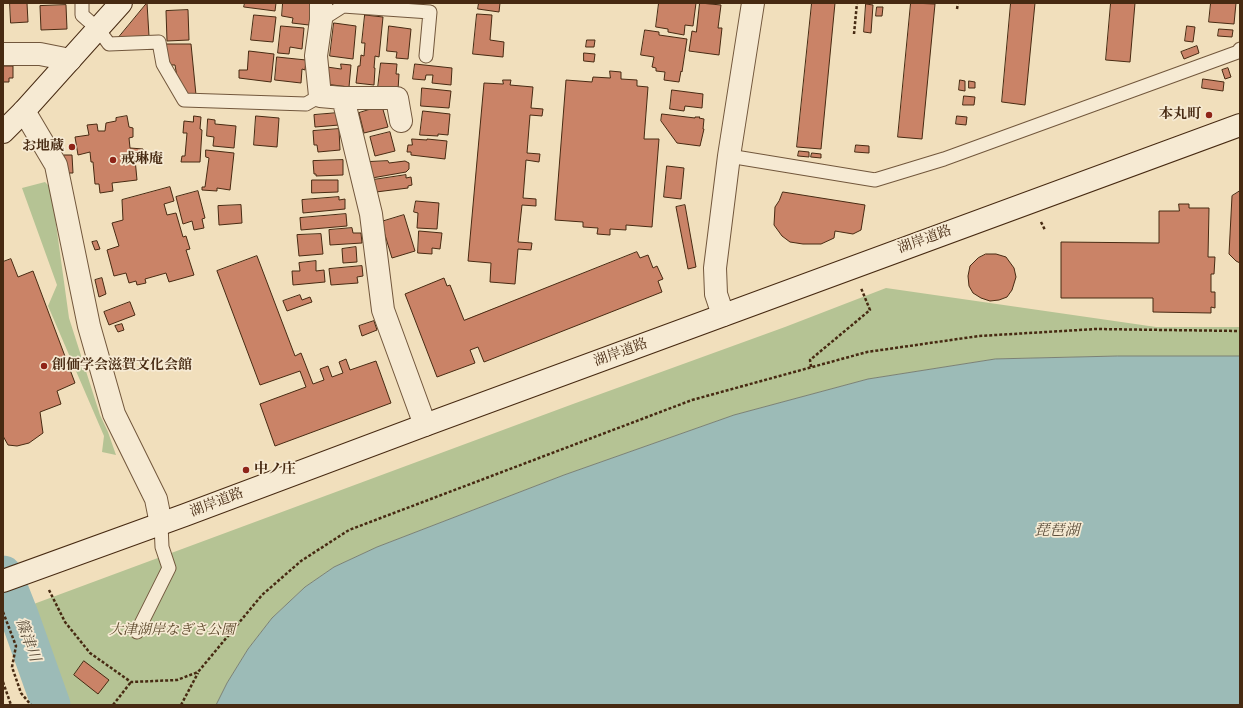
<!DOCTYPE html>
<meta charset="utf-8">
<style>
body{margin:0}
#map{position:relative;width:1243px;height:708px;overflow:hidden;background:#f1dfbc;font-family:"Libre Bodoni",serif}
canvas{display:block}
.frame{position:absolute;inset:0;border:4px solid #472a12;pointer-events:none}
</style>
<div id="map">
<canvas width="1243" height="708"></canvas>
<div class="frame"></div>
</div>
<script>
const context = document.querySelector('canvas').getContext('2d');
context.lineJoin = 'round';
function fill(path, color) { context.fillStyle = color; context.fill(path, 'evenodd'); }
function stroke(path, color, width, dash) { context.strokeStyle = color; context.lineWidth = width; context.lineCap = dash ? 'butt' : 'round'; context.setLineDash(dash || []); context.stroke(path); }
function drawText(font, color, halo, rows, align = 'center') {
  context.font = font + ' "Libre Bodoni","Noto Serif JP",serif'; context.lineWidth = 3.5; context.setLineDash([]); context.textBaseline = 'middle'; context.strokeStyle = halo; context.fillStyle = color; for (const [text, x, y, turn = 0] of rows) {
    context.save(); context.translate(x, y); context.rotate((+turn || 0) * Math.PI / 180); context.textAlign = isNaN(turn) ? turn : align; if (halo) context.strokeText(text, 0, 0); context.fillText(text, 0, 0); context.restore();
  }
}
const green = new Path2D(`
 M45,182L51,188L69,318L100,415L108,432L116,455L102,452L104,436L48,306L57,285L22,188Z
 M886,288L1156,327H1239L1240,319V356H1118L995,359L868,379L734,415L564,475L377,547L334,567L305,587L272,618L248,649L227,683L216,705H59L23,608L573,404L785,327Z`);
const water = new Path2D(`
 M1118,356H1240V705H216L227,683L248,649L272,618L305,587L334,567L377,547L564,475L734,415L868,379L995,359Z
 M26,616L59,705H44L13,620Z`);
const river = new Path2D(`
 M3,575L20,618L51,705`);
const building = new Path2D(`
 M10,3H27L28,22L11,23Z
 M147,3L149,36L119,37Z
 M245,3H276L275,11L244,7Z
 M283,3H312L309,25L292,23L293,18L282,16Z
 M479,3H500L499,12L478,9Z
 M659,3H696L693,26L685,25L684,35L668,32V29L656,27Z
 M700,3L721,5L718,28H722L719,55L689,51L692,31L696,32Z
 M812,3H835L821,149L797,147Z
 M911,3L935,4L922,139L898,137Z
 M1011,3H1035L1025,105L1002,102Z
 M1111,3H1135L1130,62L1106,60Z
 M1211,3H1236L1234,24L1209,22Z
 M866,4L873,5L871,33L864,32Z
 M66,5L67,29L41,30L40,6Z
 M877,7H883L882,16H876Z
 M188,10L189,40L167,41L166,11Z
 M477,14L492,15L490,40L504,42L503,57L473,54Z
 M254,15L276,17L273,42L251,40Z
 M365,15L383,17L379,57L375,56L374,68H375L374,85L356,83L358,66H360L361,55L364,56L365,43H362Z
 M334,23L356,26L353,59L330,56Z
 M281,26L304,28L302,49L290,47L289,54L278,53Z
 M389,26L411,29L408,59L396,58L397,52L387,51Z
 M1187,26L1195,27L1193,42L1185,41Z
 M1219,29L1233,30L1232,37L1218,36Z
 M645,30L659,32V35L687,39L682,72L681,71L679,82L664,80L665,72L656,71V68L652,67L654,57L641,55Z
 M587,40H595L594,47H586Z
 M165,44H191L196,95L188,94L178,83L175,65H169Z
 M1197,46L1199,53L1184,59L1181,52Z
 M249,51L274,54L271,82L239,78V70H247Z
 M584,53L595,54L594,62L584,61Z
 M277,57L306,60L305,70L302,69L301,83L275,80Z
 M381,63L397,64L396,74H399L398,90L378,88Z
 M341,64L351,65L349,87L325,84L327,67L341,69Z
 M415,64L452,68L451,85L432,83L433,75H426L425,80L413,79Z
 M3,66H13V78H9V82H3V86Z
 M1228,68L1231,77L1225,79L1222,70Z
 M610,71L621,72V79L637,80V86L648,87L644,139H659L652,227L626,225V230L610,229V235L597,234L598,228L583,227V222L555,220L566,80L592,82L593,77L610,78Z
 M1203,79L1224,82L1223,91L1202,88Z
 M503,80H511L510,85L533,87L531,108L543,109L542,116L530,115L527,153L540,154L539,162L526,160L523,198L536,199V206L522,205L518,242L532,243L531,250L518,249L515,284L490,282L491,263L468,261L484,83L503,84Z
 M960,80L965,81V91L959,90Z
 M969,81L975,82V88H969Z
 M422,88L451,91L449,108L421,106Z
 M672,90L703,94L702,108L685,106L684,111L670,109Z
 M964,96L975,97L974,105H963Z
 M382,106L388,127L364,133L359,113Z
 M423,111L450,114L448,135L438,134V136L420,135Z
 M338,113L339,125L315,127L314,115Z
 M662,114L695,118V117H700L699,118L704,119L703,129H704L700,146L677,143L661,121Z
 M127,116L129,127L133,128V137L129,138L130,148L143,149L144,157L135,159L137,180L112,183L113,191L100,193L99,184H95L93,162H91L90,152L78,155L75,137L89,135L87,125L97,124L98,131H105L106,123L116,121V118Z
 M194,116L201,117L200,129L202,130L200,162H181L182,156H185L187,133H183L184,121L193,122Z
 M256,116L279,118L277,147L254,145Z
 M957,116L967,117L966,125L956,124Z
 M208,119L215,120V124L236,126L234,148L213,146L214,137L207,136Z
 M339,129L340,150L318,152L317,145H314L313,131Z
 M390,132L395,151L375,156L370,137Z
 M412,139L427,140V139L447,141L445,159L411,155V152H407L408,145H412Z
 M856,145L869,146V153L855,152Z
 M206,150L234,153L230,190L217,188V191L202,190V187H205L209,158L206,157Z
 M799,151L809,152V157L798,156Z
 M812,153L821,154V158L811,157Z
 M64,155H72L73,173H65Z
 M343,160V175L316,176V174H314L313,161Z
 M388,161L389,163L405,161L409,163V169L406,172L372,178L368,162Z
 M667,166L684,168L681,199L664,197Z
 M406,175V178L411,177L412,185L408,186V188L376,192L373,180Z
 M312,180H338V192L312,193Z
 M170,187L174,201L164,204L167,215L176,213L183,237L186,236L190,249L186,250L194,275L169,282L166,273L145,279L146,283L137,285L136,281L129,283L126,273L114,276L107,250L119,246L112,223L123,220L122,200Z
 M198,191L205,218L202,219L204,228L194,230L192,221L183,224L176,197Z
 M1240,191V263L1236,261L1229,254L1232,196Z
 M783,192L865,205L861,230L853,234L835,231L834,238L821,244H803L790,242L782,236L774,225L775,207L779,201Z
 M339,197V200L345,199V209L303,213L302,200Z
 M416,201L439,203L437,229L417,228L418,213L414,212Z
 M1179,204H1189V208H1209L1208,257H1215L1214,274H1211V292H1215V308L1211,307V313L1153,312V298H1061V242L1159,243V211H1179Z
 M241,205L242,223L219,225L218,206Z
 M685,205L696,267L688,269L676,207Z
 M346,214L347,226L301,230L300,218Z
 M404,215L415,251L392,258L381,222Z
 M352,228L353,233H361L362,243L330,245L329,230Z
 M419,231L442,233L440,249L432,248V254L418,253Z
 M321,234L323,254L299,256L297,235Z
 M97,241L100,249L95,250L92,242Z
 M356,247L357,262L343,263L342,249Z
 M637,252L640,258L648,255L653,268L657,266L663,279L658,281L662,292L484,362L478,347L470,350L475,363L437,377L405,294L444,278L447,286L450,285L464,320Z
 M986,254H996L1006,257L1014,268L1016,277L1012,290L1007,297L999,300L990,301L981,298L973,293L969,286L968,276L970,266L978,258Z
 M257,256L295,356L301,353L313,384L324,380L320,369L328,366L332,377L343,373L339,362L346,359L350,370L376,361L391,403L275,446L260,404L306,387L300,371L260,385L217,271Z
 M11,259L18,277L33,271L75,383L57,391L61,404L40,412L43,433L29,443L17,446L8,445L3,436V262Z
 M316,261V271L324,270L325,282L293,285L292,271H300L299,263Z
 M362,266L363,276L357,277L358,283L331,285L329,269Z
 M102,278L106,294L99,297L95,280Z
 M300,295L302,300L310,297L312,302L287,311L283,301Z
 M130,302L135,315L109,325L104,312Z
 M374,321L377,330L362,336L359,326Z
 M122,324L124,330L118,332L115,326Z
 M122,360L124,368L118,370L115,362Z
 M84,661L109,680L98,694L74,675Z`);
const path = new Path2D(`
 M957,9L958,3
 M854,34L857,3
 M1041,222L1045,230
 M811,367L810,360L870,310L861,288
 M49,590L65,622L90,653L131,682L177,680L198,672L262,595L301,561L349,530L692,400L867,352L979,336L1096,329L1240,331
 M3,612L16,646L12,667L21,693L31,705
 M3,682L11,705
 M113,705L131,682
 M181,705L198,673`);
const lane = new Path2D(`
 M82,3V15L98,29L109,44L159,42L163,64L184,100L306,104L320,96
 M321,20L343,6L430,12L426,56
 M729,156L875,180L944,159L1238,52L1240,49
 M137,632L169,568L162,547L161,524`);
const street = new Path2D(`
 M321,3V20L316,56L320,96L343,98L371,214L383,310L425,425
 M3,54H40L70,60
 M343,98H397L401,121
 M24,111L56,165L89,326L114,414L156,499L161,524
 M723,315L716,294L715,268L729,156L753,3`);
const secondary = new Path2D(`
 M3,132L24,111L121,3
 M3,581L185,515L425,425L1240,125`);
const markers = [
 [1209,115,4,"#8f2418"],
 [72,147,4,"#8f2418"],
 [113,160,4,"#8f2418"],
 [44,366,4,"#8f2418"],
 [246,470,4,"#8f2418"]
];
const poiNames = [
 ["本丸町",1201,115,"right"],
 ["お地蔵",64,147,"right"],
 ["戒琳庵",121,160],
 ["創価学会滋賀文化会館",52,366],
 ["中ノ庄",254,470]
];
const streetNames = [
 ["湖岸道路",925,240,-20],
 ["湖岸道路",621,353,-20],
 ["湖岸道路",217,503,-21]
];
const parkNames = [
 ["大津湖岸なぎさ公園",172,631]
];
const waterNames = [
 ["琵琶湖",1057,531],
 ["篠津川",27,640,70]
];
fill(green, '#b5c394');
fill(water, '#9cbbb7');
stroke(water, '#7a8175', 1);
stroke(river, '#9cbbb7', 39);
fill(building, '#ca8367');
stroke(building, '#472a12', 1);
stroke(lane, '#72573c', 15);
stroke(street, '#72573c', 24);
stroke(secondary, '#472a12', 24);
stroke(path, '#472a12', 2.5, [3, 2]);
stroke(lane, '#f6ead3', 13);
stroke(street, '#f6ead3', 22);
stroke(secondary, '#f6ead3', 22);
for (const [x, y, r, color] of markers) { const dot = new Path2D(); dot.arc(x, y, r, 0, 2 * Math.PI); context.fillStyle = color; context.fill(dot); stroke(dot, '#f6ead3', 1.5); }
drawText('bold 14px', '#472a12', '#f6ead3', poiNames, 'left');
drawText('14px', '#472a12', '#f6ead3', streetNames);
drawText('italic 14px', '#5d492c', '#f6ead3', parkNames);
drawText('italic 15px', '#5c4e3b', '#f6ead3', waterNames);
</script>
